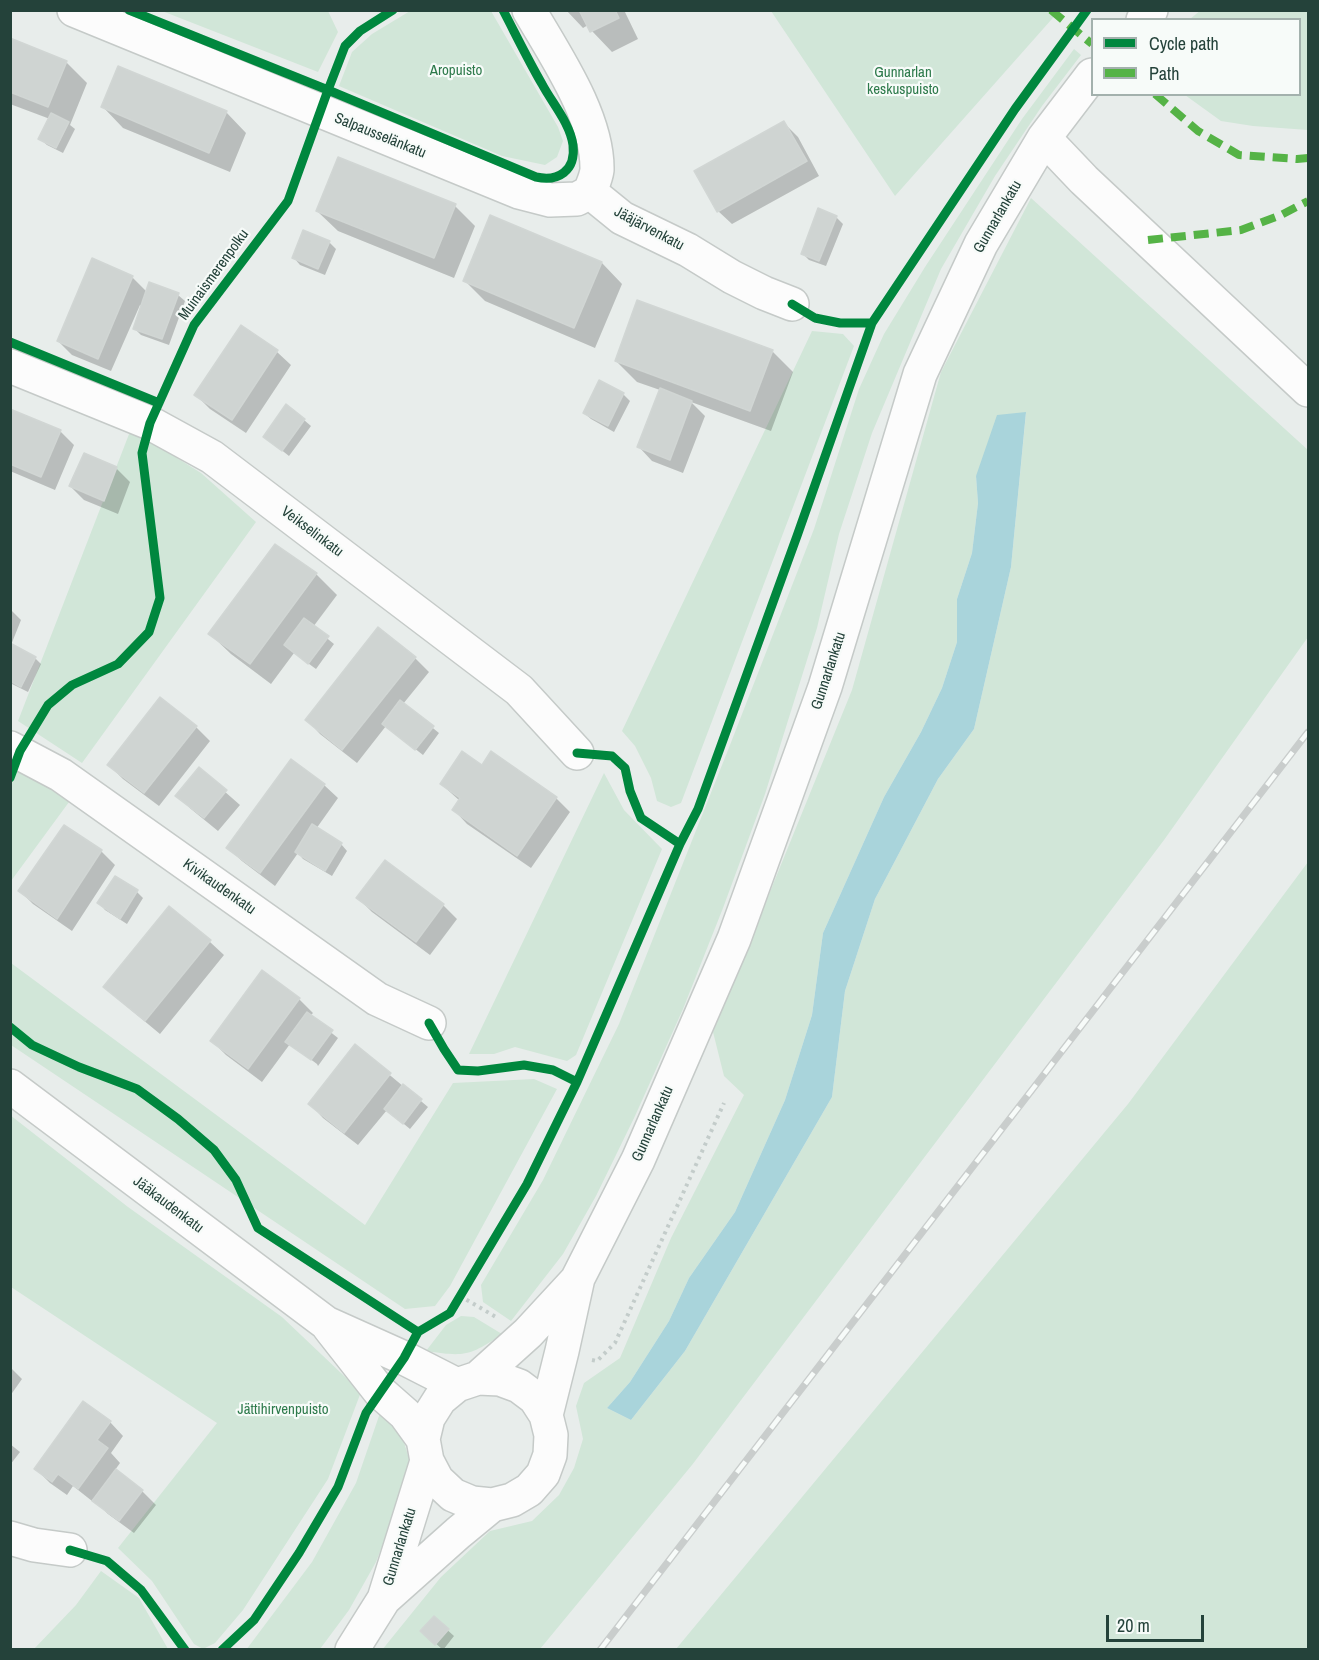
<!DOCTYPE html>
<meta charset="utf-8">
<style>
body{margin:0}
#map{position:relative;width:1319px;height:1660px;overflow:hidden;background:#e8edeb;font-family:"Archivo Narrow",sans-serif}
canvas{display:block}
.frame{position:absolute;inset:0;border:12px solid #24423a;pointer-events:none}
.legend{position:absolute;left:1091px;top:18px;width:210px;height:78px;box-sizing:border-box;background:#f7fbf9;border:2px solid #a3b1ad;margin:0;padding:8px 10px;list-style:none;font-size:18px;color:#24423a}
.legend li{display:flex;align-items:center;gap:12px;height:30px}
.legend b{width:30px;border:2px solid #a3b1ad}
.scale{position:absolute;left:1106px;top:1615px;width:98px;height:27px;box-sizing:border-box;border:3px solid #24423a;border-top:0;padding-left:8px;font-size:18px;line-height:21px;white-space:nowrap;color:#24423a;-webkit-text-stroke:4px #f7fbf9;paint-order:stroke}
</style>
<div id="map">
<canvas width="1319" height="1660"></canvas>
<div class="frame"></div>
<ul class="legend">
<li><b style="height:8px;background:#00873e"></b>Cycle path</li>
<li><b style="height:8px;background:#55b346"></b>Path</li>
</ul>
<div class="scale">20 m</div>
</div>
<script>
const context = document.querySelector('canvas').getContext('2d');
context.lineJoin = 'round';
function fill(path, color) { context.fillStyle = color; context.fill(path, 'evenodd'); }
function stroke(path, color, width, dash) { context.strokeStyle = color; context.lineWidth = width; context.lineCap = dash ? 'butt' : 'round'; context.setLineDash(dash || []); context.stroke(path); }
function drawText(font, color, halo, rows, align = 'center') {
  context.font = font + ' "Archivo Narrow",sans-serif'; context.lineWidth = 4.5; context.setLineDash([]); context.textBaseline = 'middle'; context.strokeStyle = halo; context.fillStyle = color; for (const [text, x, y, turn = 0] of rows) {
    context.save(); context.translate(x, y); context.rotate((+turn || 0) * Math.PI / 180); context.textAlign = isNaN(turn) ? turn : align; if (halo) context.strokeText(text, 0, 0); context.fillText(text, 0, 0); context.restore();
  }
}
const green = new Path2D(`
 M1201,10L1308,11V130L1253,126L1221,121L1185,95L1300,94V20L1190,19Z
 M162,11H328L338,32L318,72Z
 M410,11H491L558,127L563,141L557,157L545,165L502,156L339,86L352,52L372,34Z
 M771,11H1059L895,196Z
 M1074,49L1081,55L1042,106L995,176L941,269L872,433L839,534L817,628L765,794L723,908L683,1009L635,1116L596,1196L563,1254L511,1321L483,1302L481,1285L543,1180L619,1024L730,745L814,529L859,389L884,334L925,267L1022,119Z
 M1031,198L1308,450V637L1164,840L692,1465L540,1649L382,1650L441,1577L490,1531L532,1521L559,1495L574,1468L583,1439L576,1406L584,1383L620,1358L671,1238L744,1095L724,1076L713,1032L852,690L941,372ZM1026,413L1011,567L974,729L938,779L875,899L845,991L832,1097L685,1351L631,1420L607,1408L630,1382L669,1321L689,1278L735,1212L785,1100L812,1015L823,933L884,797L921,732L942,688L957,642V599L972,553L978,503L976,476Z
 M812,331L843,334L854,346L681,803L671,807L657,801L651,778L635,746L622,731Z
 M131,429L201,473L256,522L82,763L18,721Z
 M11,766L39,781L69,802L11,881Z
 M604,773L624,810L662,849L576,1055L567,1061L515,1047L494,1054H469Z
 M1308,862V1649H676L1128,1104Z
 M11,963L365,1225L453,1083L534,1079L557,1089L450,1286L435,1306L405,1309L11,1045Z
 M10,1115L128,1207L282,1317L361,1392L328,1479L243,1610L215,1643L203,1649L194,1644L152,1581L118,1548L217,1423L11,1287Z
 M461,1316L474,1317L502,1334C470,1356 465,1357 426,1351L446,1325Z
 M380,1413L401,1432L409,1459L401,1497L376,1562L349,1610L320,1649L246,1650L312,1562L356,1483Z
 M101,1571L139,1598L168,1649H34L76,1605Z`);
const water = new Path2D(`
 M1026,412L1011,567L974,729L938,779L875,899L845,991L832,1097L685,1351L631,1420L607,1408L630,1382L669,1321L689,1278L735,1212L785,1100L812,1015L823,933L884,797L921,732L942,688L957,642V599L972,553L978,503L976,476L997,415Z`);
const shadow = new Path2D(`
 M566,10H624L638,39L612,52L592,31L588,25L583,28Z
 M10,40L66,62L87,83L70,125L75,129L63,153L47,145L40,139L50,119L10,104Z
 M103,107L226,112L246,133L230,172L123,128Z
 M784,123L798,137L819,176L732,224L718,211Z
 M455,206L475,226L454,278L338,231L317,211Z
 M836,217L843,224L826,266L809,260L802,253Z
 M329,242L336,249L325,275L300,265L294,258Z
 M602,263L622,284L595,348L485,301L464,280Z
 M132,277L147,292L178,295L185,301L169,345L141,335L134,328L142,306L140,305L111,371L72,355L58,341Z
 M241,328L277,352L291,365L246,433L210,409L196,395Z
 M772,351L793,372L771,431L691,402L705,416L683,473L652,461L639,447L660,390L637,382L616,361Z
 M623,394L630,401L614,432L591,419L584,413Z
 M10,410L60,431L74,445L55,490L10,471Z
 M304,420L311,426L289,456L265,437Z
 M116,468L130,482L118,514L84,500L70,486Z
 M275,546L316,574L337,595L313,627L334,644L316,669L294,653L271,684L231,654L210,634Z
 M10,609L21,620L11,645L35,658L41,664L28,692L10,683Z
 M415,658L429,672L403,704L439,733L423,755L386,726L357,763L320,734L307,720Z
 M196,727L210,741L159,806L123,779L109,765Z
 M491,754L556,798L570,812L531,868L467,824L454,810L460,801L441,784L482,767Z
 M199,769L240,805L218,831L191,809L177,795Z
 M324,785L338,798L316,829L341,844L347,851L332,876L303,859L298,853L275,886L242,861L228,848Z
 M101,851L115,865L72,931L33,904L20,891Z
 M385,862L443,905L457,919L430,955L372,912L358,898Z
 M137,892L143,898L127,924L105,910L99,903Z
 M169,908L210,942L224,955L160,1034L119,1000L105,987Z
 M299,999L313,1013L310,1016L338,1038L318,1066L317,1064L290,1044L262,1082L226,1055L212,1041Z
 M355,1046L428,1107L410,1129L387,1110L358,1145L323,1118L310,1104Z
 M10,1367L22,1379L10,1396Z
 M110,1422L123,1436L111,1453L120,1463L115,1470L142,1491L156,1505L134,1533L108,1514L93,1499L92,1501L73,1486L67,1495L50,1483L36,1469Z
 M10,1444L20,1452L10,1465Z
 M434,1618L454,1636L443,1650L422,1631Z`);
const building = new Path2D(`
 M579,10H615L619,18L590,32Z
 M10,38L67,61L48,107L10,92Z
 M118,66L227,111L209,153L101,107Z
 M51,113L69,122L56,148L38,139Z
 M784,121L807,161L717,212L694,171Z
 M338,157L456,204L434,258L316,211Z
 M818,208L837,216L819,261L801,254Z
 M490,215L602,262L574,328L463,281Z
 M303,230L330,241L318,269L292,258Z
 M92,258L133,276L98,359L57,341Z
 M149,282L179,293L162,339L133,329Z
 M637,300L773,350L750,411L615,361Z
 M241,325L278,350L232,420L194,395Z
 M599,380L624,393L608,426L583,413Z
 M660,388L692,401L670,460L637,447Z
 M286,404L305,419L282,451L263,437Z
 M10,409L61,430L41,477L10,464Z
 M84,453L117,467L104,501L69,486Z
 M275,544L317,573L250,664L208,634Z
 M304,618L329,636L308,664L284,645Z
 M378,627L416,657L342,750L305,720Z
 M10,643L36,657L21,687L10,681Z
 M160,697L197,726L144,793L107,765Z
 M400,700L434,726L415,750L382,724Z
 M462,751L482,765L491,751L557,797L517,856L452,810L460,798L440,784Z
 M291,759L325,784L260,873L226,848Z
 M199,767L227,790L204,818L175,796Z
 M312,824L342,843L325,871L295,852Z
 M64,825L102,850L57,919L18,891Z
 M385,860L444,904L416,942L356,898Z
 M115,876L138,890L120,919L97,903Z
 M169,906L211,940L145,1021L103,987Z
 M262,970L300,998L248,1069L210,1041Z
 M307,1012L333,1030L311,1060L285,1042Z
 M355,1044L391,1073L344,1133L308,1104Z
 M403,1084L422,1099L403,1124L384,1109Z
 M83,1401L111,1421L97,1440L108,1448L78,1489L58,1474L52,1482L34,1469Z
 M116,1469L143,1490L119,1521L92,1501Z
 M434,1616L449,1629L435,1645L420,1631Z`);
const path = new Path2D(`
 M460,1296L496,1317
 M592,1360L597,1361L615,1343L724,1103`);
const minor = new Path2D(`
 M74,10L519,192L550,200L577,199L590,192
 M529,10C555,55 598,117 597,170C596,178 592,186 590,192L622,218L688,250L732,277L764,293L792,304
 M1143,20L1151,10
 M1044,138L1084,180L1308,390
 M10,366L150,423L212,457L519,690L577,753
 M10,748L61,775L377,999L429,1023
 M10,1086L326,1323L404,1358L457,1385
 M329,1327L380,1392L405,1414L423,1439
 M478,1378L528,1333L577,1280
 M546,1415L535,1398L519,1386L500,1379L478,1378L457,1385L440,1399L428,1418L423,1439L427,1461L437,1480L453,1495L472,1503L492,1505L512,1500L529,1490L543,1474L550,1455L551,1435L546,1415L562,1351L578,1278L638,1160L734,939L825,687L920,374L981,244L1044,138L1092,75
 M10,1538L34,1545L70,1550
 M384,1599L458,1533L492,1505
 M352,1650L384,1599L427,1461`);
const rail = new Path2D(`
 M600,1650L1308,732`);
const quiet = new Path2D(`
 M1051,10L1092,44
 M1155,94L1198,131L1239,155L1297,159L1308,158
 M1148,240L1241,230L1281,215L1308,201`);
const cycleway = new Path2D(`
 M129,10L328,90L536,177C558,182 576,171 573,145C570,123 552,103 542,84C528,60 516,35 503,10
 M792,304L815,318L840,323H872
 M10,342L159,403
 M577,753L612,756L625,768L630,791L641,818L680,844
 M10,778L20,751L48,705L72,685L118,664L149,632L160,598L142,453L150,423L194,325L288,201L328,90L345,46L360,31L393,10
 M429,1023L444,1049L458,1070L478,1071L524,1065L553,1070L577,1082
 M10,1027L32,1045L79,1067L137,1089L178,1119L214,1150L236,1180L258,1228L418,1332L450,1313L527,1184L577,1082L680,844L698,809L797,536L872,323L1015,109L1087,10
 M70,1550L107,1561L141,1590L185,1650
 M222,1650L254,1620L299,1553L338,1487L366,1413L404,1358L418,1332`);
const parkNames = [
 ["Aropuisto",456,71],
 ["Gunnarlan",903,73],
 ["keskuspuisto",903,90],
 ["Jättihirvenpuisto",283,1410]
];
const streetNames = [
 ["Salpausselänkatu",380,136,22],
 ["Gunnarlankatu",998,217,-60],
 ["Jääjärvenkatu",649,229,28],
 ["Muinaismerenpolku",214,275,-54],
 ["Veikselinkatu",312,532,37],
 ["Gunnarlankatu",829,671,-72],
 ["Kivikaudenkatu",219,887,35],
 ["Gunnarlankatu",653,1124,-66],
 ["Jääkaudenkatu",168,1205,37],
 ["Gunnarlankatu",400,1547,-73]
];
fill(green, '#d1e6d8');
fill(water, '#a9d4db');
fill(shadow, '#0003');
fill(building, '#cfd4d2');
stroke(building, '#d1d6d4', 1.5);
stroke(minor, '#c5cac8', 36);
stroke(path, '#c3ccca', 4, [3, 4.5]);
stroke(minor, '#fcfcfc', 33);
stroke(rail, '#c9cdcc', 7);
stroke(rail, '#f7fbf9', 4.5, [14]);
stroke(quiet, '#55b346', 8, [15, 8]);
stroke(cycleway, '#00873e', 9);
drawText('15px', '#2d7a4b', '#f7fbf9', parkNames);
drawText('15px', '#24423a', '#f7fbf9', streetNames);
</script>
